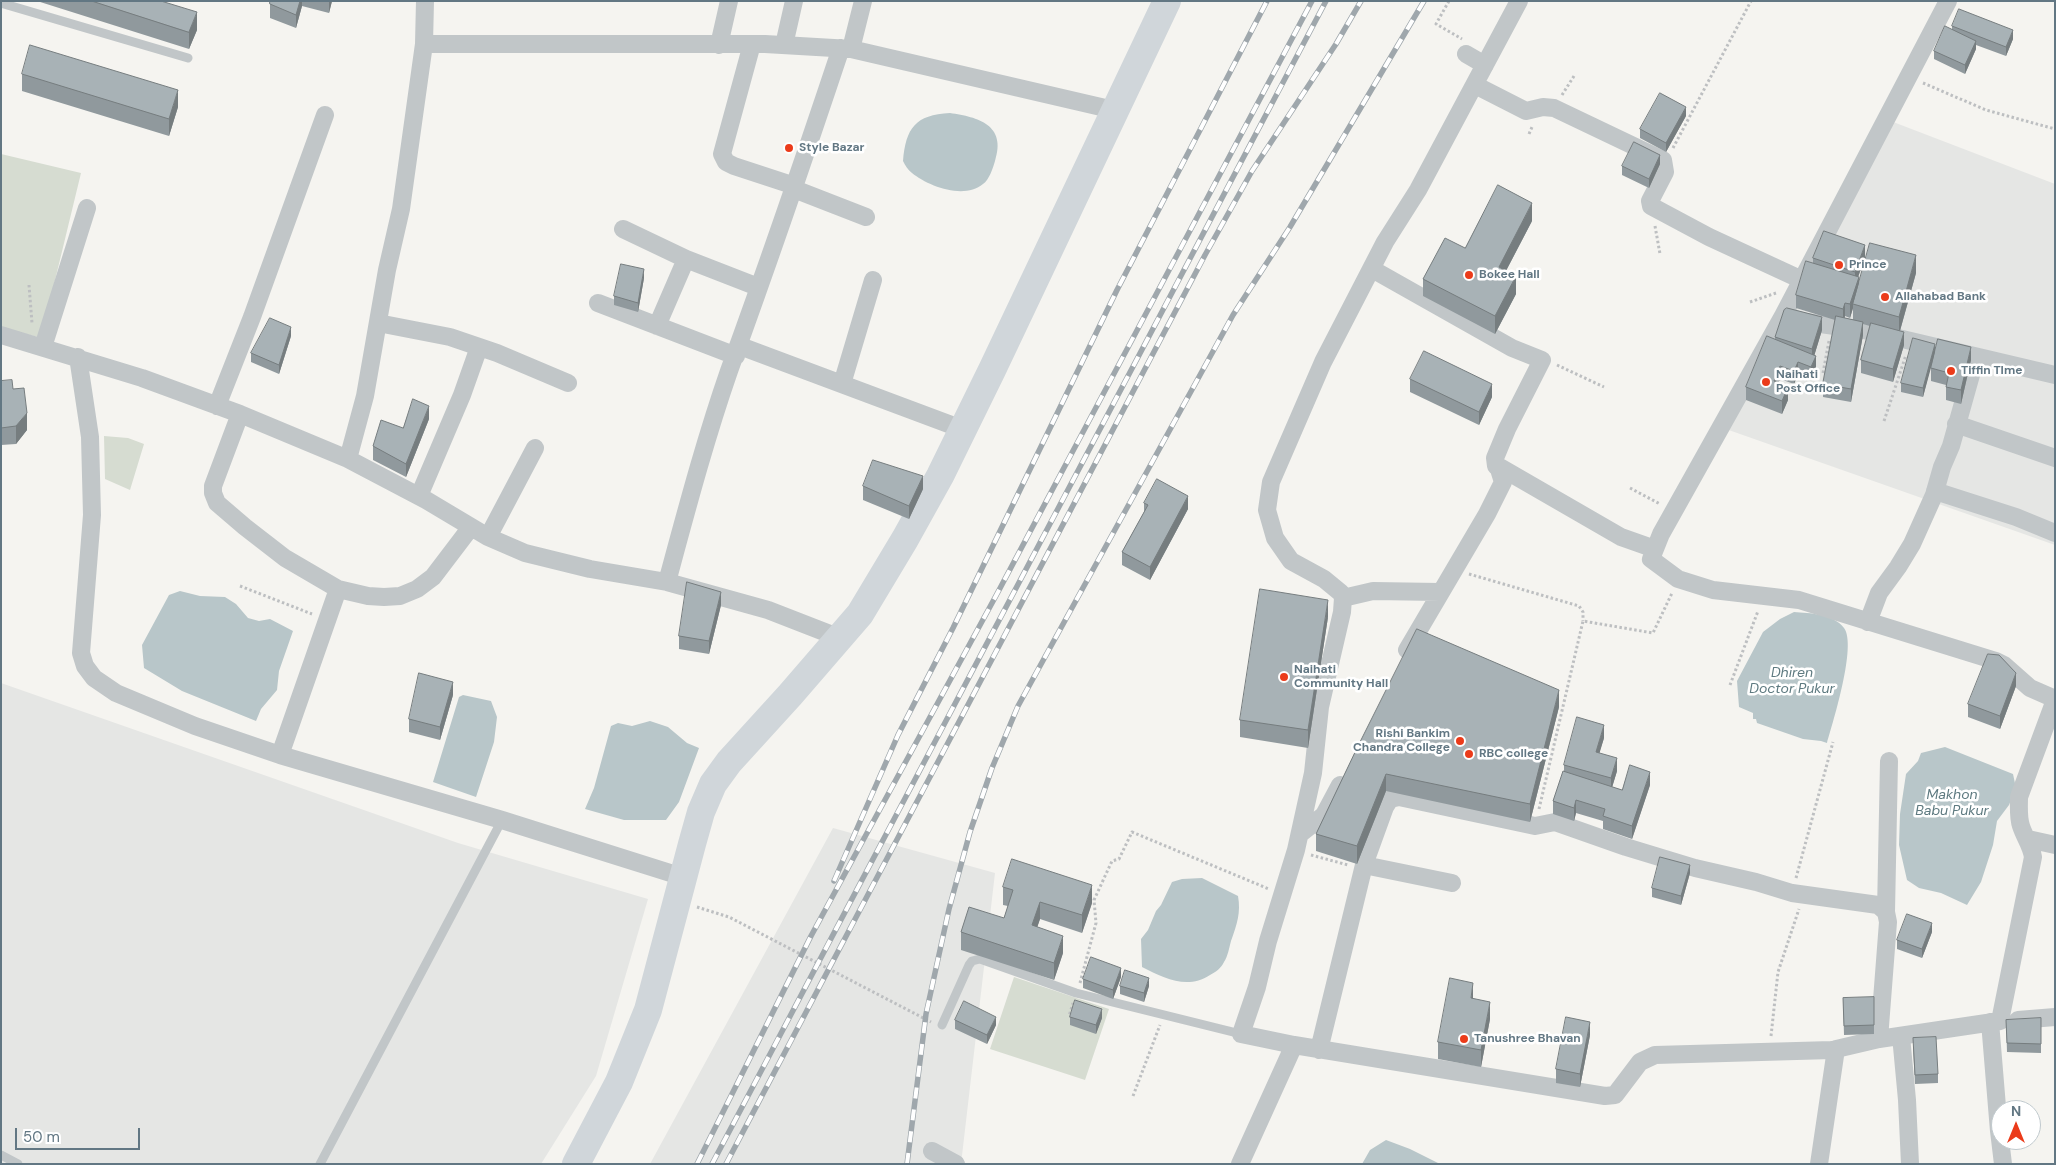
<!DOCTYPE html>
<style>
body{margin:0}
#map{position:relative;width:2056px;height:1165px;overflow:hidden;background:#f5f4f0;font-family:"DM Sans",sans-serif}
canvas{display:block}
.frame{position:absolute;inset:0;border:2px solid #627783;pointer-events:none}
.north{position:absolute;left:1991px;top:1100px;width:50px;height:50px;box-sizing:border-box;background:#fff;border:1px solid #c0c9cd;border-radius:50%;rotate:0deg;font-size:14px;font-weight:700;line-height:20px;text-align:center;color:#627783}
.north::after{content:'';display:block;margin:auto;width:18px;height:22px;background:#eb3b1a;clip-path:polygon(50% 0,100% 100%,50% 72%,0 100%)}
.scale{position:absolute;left:15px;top:1128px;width:125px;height:22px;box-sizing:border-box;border:2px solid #627783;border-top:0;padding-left:6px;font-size:15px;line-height:18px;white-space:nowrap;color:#627783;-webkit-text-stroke:4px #fff;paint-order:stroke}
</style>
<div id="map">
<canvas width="2056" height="1165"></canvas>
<div class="frame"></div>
<div class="north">N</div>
<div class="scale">50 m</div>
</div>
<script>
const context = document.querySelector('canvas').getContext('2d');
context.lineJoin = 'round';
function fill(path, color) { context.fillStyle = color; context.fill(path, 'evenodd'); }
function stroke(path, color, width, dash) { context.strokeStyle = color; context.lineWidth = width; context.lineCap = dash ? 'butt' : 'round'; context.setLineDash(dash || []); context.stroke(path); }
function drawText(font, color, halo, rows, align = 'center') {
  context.font = font + ' "DM Sans",sans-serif'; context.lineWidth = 5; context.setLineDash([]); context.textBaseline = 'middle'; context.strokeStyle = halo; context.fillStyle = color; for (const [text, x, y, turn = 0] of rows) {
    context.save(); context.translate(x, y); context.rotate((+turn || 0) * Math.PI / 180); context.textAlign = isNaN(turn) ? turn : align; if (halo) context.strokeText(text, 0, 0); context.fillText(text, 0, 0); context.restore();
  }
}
const built = new Path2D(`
 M1888,120L2055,184V545L1723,428Z
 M1,683L458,843L648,899L596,1076L541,1164H1Z
 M833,828L995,873L961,1164H650Z`);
const green = new Path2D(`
 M1,154L81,173L41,338L1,327Z
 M104,436L128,438L144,444L130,490L105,479Z
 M1014,977L1109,1009L1085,1080L990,1049Z`);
const water = new Path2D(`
 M950,113C978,117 1007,125 995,161C993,168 989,180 983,184C964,200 928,186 912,173C908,170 905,165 903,161C906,128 915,115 950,113Z
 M180,591L200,596L225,597L236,604L248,618L259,621L270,619L293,631L279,671L277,690L261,709L256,721L182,691L144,668L142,645L169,595Z
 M1794,612C1809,613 1834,614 1844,628C1857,645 1833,722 1827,743L1821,741L1803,739L1757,723L1756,719H1753V713L1739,707L1737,681L1763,632L1780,619Z
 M463,695L491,701L497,717L494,742L476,797L433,782L459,697Z
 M650,721L668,727L687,743L699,748L679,802L666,820H624L585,809L594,788L611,726L618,723L632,726Z
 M1945,747L2013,774L2016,788L2009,805L1997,821L1993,845L1981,882L1967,905L1941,893L1919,888L1907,880L1899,845L1900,814L1906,774L1918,761L1921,753Z
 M1202,878L1238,896C1241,913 1237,924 1231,941C1229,948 1228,956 1224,962C1221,968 1216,972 1210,975C1187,990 1164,978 1142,967L1141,939L1148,930L1156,911L1161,905L1172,882L1182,879Z
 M1386,1140L1410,1149L1440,1164H1362L1370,1150Z`);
const path = new Path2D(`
 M1449,1L1436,24L1462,39
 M1923,83L1986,110L2055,129
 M1562,95L1574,76
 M1529,134L1532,127
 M1673,148L1751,1
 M1655,226L1660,254
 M29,285L32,323
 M1750,302L1776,293
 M1557,365L1604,387
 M1823,373L1829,341
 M1884,421L1906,355
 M1630,488L1660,504
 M1469,574L1579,606L1583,612V621
 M240,586L312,614
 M1730,685L1758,611
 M1539,809L1583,621L1653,633L1672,593
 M1311,855L1348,865
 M1796,878L1833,742
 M697,907L729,917L931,1022
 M1080,983L1096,923L1094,900L1112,861L1119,859L1132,832L1269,889
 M1072,1017L1069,1016L1073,1003
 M1771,1036L1778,972L1799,909
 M1133,1096L1160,1025`);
const lane = new Path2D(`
 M1,3L188,58
 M942,1025L969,965L972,961L980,959L1076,993L1241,1034
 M1,1155L18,1164
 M320,1164L502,820`);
const street = new Path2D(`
 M425,1L424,44H765L851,49L1114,110
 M752,44L722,154L726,162L734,166L795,186
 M719,45L729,1
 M784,45L794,1
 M851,49L863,1
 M1466,54L1485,65
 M1475,85L1526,111L1543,107L1554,108L1663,160L1665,172L1650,201L1651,206L1709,237L1802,280
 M794,189L866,217
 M623,229L686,259L758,287
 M1372,269L1512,348L1542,360L1507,429L1495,458L1496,466H1498
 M598,303L736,356
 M1783,316L1948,1
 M378,323L450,337L497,353L568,383
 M657,326L686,259
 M1,335L142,378L240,414L348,459L426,500L488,537L525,553L590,569L667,582L768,610L840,638
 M740,346L962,429
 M43,347L87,208
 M78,357L90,437L92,515L81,653L85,666L94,678L116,693L195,726L280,755L502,820L683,877
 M2055,375L1864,330L1806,322L1783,316L1661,534L1651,559L1678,579L1713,590L1799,600L1996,661L2004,665L2030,688L2055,699
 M842,384L873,280
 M217,406L252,317L325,115
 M240,414L213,486V493L217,503L245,527L285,558L338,589L368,596L384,597L400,596L417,589L433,577L471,527
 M1956,424L2055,458
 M348,459L365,396L387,270L401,209L424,44
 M1935,491L2016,517L2055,533
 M419,496L462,395L479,347
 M488,537L535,448
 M667,582C686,512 705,440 729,371C768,264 805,156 841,48
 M1343,598L1373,591L1440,592
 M1868,622L1879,593L1898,567L1912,544L1934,495L1942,467L1951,446L1976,357
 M1407,650L1487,514L1503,482L1498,466L1621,537L1655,549
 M280,755L338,589
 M1300,834L1324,815L1340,785
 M2028,839L2055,845
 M1364,865L1452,883
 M1886,912L1889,761
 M2018,1020L2055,1017
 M1990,1022L1999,1131L2003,1164
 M1901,1036L1907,1100L1910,1164
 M1294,1045L1241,1034L1257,987L1268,941L1296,850L1313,773L1320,707L1342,612L1343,598L1341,593L1324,579L1291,561L1275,538L1267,510L1271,482L1323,362L1385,242L1418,190L1519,1
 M1319,1050L1364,865L1385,807L1390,799L1399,797L1535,826L1555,822L1626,847L1695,868L1756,882L1792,893L1878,905L1886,912L1888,922L1879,1039
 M932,1151L956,1164
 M1240,1164L1294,1045L1605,1096L1615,1095L1640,1062L1655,1055L1832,1050L1879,1039L2000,1021L2033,857C2031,845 2025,838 2021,826C2018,817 2019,807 2019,797L2055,700
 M1819,1164L1836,1049`);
const primary = new Path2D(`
 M576,1164L619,1082L648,1010L692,844L701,812L713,784L729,762L790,695L860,614L905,539L940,476L992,370L1167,1`);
const rail = new Path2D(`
 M834,881L898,735L953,628L1117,290L1267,1
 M697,1164L811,936L998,592L1312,1
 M712,1164L1326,1
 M726,1164L1205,255L1252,171L1336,44L1361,1
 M907,1164L926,1014L949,909L970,832L992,768L1018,706L1233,315L1290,227L1424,1`);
const wall = new Path2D(`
 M37,1H161L197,30L189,49Z
 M270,1H332L329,13L302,6L296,28L270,18Z
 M1952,26L2013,39L2006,56L1976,45V49L1965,74L1934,59V51L1952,29Z
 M22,74L178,107L169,136L22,91Z
 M1686,116L1666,152L1640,138V129Z
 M1660,164L1649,188L1622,175V166Z
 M1532,221L1506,271L1516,294L1495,334L1423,296V279L1465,248Z
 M1813,258H1865L1858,277L1859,285L1916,273L1900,331L1904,345L1893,382L1861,373V360L1870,326L1863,324V335L1851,402L1823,397V384L1835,320L1796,308V295L1813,263ZM1853,308V320L1845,318V316L1850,318Z
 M644,278L638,312L614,305V296Z
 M1822,330L1814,356L1816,369L1811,380L1798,375L1794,384L1780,379L1778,383L1788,400L1782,414L1746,400V387L1775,340V337Z
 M291,336L279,374L251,362V353Z
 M1935,352L1971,360L1961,404L1946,400V385L1931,381V368L1933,357L1923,397L1901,392V383Z
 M1410,379L1492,397L1479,425L1410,392Z
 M1,381L13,389L27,430L16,444L1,445Z
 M429,419L406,477L373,460V446L403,428Z
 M863,486L923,489L909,519L863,500Z
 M1144,503L1188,509L1150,580L1122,565V552L1144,512Z
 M721,605L709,654L679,649V636Z
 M1328,617L1308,748L1240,737V720Z
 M2016,686L2000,729L1968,717V704Z
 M453,695L440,740L409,732V719Z
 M1559,707L1530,822L1386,791L1357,864L1316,851V834L1358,746Z
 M1604,738L1599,753L1617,771L1612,787L1622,790L1650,785L1632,839L1603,829V821L1576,813L1574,821L1553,814V801L1564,771V765Z
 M1690,873L1681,905L1652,897V888Z
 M1003,887L1092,903L1082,933L1040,919L1037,927L1063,953L1054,980L961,950V932L1004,918L1008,906L1003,905Z
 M1932,932L1922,958L1897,949V940Z
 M1121,977L1113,999L1083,988V979Z
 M1120,986H1149L1144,1002L1120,994Z
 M1874,997V1034L1844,1035L1843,998Z
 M1070,1017L1102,1018L1096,1034L1070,1025Z
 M1490,1019L1481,1067L1438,1059V1042Z
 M955,1020L996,1025L987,1044L955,1029Z
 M2006,1020L2041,1044V1053L2007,1052Z
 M1590,1035L1580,1087L1556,1083V1069Z
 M1913,1047L1938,1074V1083L1915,1084Z`);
const shadedWall = new Path2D(`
 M300,1H302V6L296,28V15Z
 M329,1H332L329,13Z
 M197,12V30L189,49V32Z
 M2013,30V39L2006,56V47Z
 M1976,41V49L1965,74V65Z
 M178,90V107L169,136V119Z
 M1686,107V116L1666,152V143Z
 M1660,155V164L1649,188V179Z
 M1532,203V221L1499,284V267Z
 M1865,245V258L1855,285V272Z
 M1916,255V273L1899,334V317Z
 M644,269V278L638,312V303Z
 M1516,276V294L1495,334V316Z
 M1859,277V290L1853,304V308L1850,318V304Z
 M1845,303V316L1843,322V309Z
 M1822,317V330L1812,363V349Z
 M1863,322V335L1851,402V389Z
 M291,327V336L279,374V365Z
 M1904,332V345L1893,382V369Z
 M1935,344V353L1923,397V388Z
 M1971,347V360L1961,404V390Z
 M1816,356V369L1811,380V367Z
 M1798,362V375L1794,384V371Z
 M1780,366V379L1774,394V381Z
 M1492,384V397L1479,425V412Z
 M1788,387V400L1782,414V401Z
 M429,406V419L406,477V464Z
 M27,413V430L16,444V426Z
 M923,476V489L909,519V506Z
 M1188,496V509L1150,580V567Z
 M721,592V605L709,654V641Z
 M1328,600V617L1308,748V730Z
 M2016,673V686L2000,729V716Z
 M453,682V695L440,740V727Z
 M1559,690V707L1530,822V804Z
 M1604,725V738L1596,765V752Z
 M1617,758V771L1611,791V778Z
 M1650,772V785L1632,839V826Z
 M1386,774V791L1357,864V846Z
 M1576,800V813L1574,821V808Z
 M1690,865V873L1681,905V896Z
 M1092,885V903L1082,933V915Z
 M1040,902V919L1032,943V925Z
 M1932,923V932L1922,958V949Z
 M1063,936V953L1054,980V963Z
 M1121,968V977L1113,999V990Z
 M1149,978V986L1144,1002V993Z
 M1473,983V1000L1471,998Z
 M1490,1002V1019L1481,1067V1050Z
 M1102,1009V1018L1096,1034V1025Z
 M996,1017V1025L987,1044V1035Z
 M1590,1022V1035L1580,1087V1074Z`);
const building = new Path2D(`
 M92,1H161L197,12L189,32Z
 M270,1H300L296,15L270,4Z
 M1959,9L2013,30L2006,47L1952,26Z
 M1945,26L1976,41L1965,65L1934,51Z
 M30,45L178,90L169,119L22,74Z
 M1660,93L1686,107L1666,143L1640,129Z
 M1634,142L1660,155L1649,179L1622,166Z
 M1498,185L1532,203L1499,267L1516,276L1495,316L1423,279L1445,238L1465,248Z
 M1824,231L1865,245L1855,272L1813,258Z
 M1870,243L1916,255L1899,317L1853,304Z
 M1806,261L1859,277L1850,304L1845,303L1843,309L1796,295Z
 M621,264L644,269L638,303L614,296Z
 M1787,308L1822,317L1812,349L1775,337L1784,310Z
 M1836,316L1863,322L1851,389L1823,384Z
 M270,318L291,327L279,365L251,353Z
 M1871,323L1904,332L1893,369L1861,360Z
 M1767,336L1816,356L1811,367L1798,362L1794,371L1780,366L1774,381L1788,387L1782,401L1746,387Z
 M1913,338L1935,344L1923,388L1901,383Z
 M1938,339L1971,347L1961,390L1946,387L1949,373L1931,368Z
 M1424,351L1492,384L1479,412L1410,379Z
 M12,380L13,389L24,388L27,413L16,426L1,428V381Z
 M413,399L429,406L406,464L373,446L381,420L403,428Z
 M873,460L923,476L909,506L863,486Z
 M1157,479L1188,496L1150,567L1122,552L1148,505L1144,503Z
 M687,582L721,592L709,641L679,636Z
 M1260,589L1328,600L1308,730L1240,720Z
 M1417,629L1559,690L1530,804L1386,774L1357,846L1316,834L1358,746Z
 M1988,654L1999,655L2016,673L2000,716L1968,704Z
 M419,673L453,682L440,727L409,719Z
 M1577,717L1604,725L1596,752L1617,758L1611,778L1564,765Z
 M1630,765L1650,772L1632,826L1603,816L1605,809L1576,800L1574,808L1553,801L1563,771L1622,790Z
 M1660,857L1690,865L1681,896L1652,888Z
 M1012,859L1092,885L1082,915L1040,902L1032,925L1063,936L1054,963L961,932L969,907L1004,918L1013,890L1003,887Z
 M1907,914L1932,923L1922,949L1897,940Z
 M1091,957L1121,968L1113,990L1083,979Z
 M1125,970L1149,978L1144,993L1120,986Z
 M1450,978L1473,983L1471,998L1490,1002L1481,1050L1438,1042Z
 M1874,997V1025L1844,1026L1843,998Z
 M1075,1000L1102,1009L1096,1025L1070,1017Z
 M964,1001L996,1017L987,1035L955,1020Z
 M1566,1017L1590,1022L1580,1074L1556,1069Z
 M2041,1018V1044L2007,1043L2006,1020Z
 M1936,1037L1938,1074L1915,1075L1913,1038Z`);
const markers = [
 [789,148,5,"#eb3b1a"],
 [1839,265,5,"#eb3b1a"],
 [1469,275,5,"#eb3b1a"],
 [1885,297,5,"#eb3b1a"],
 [1951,371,5,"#eb3b1a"],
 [1766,382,5,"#eb3b1a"],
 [1284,677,5,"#eb3b1a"],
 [1460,741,5,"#eb3b1a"],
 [1469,754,5,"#eb3b1a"],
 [1464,1039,5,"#eb3b1a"]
];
const poiNames = [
 ["Style Bazar",799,148],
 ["Prince",1849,265],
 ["Bokee Hall",1479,275],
 ["Allahabad Bank",1895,297],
 ["Tiffin TIme",1961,371],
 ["Naihati",1776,375],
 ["Post Office",1776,389],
 ["Naihati",1294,670],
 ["Community Hall",1294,684],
 ["Rishi Bankim",1450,734,"right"],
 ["Chandra College",1450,748,"right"],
 ["RBC college",1479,754],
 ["Tanushree Bhavan",1474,1039]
];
const waterNames = [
 ["Dhiren",1792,673],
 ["Doctor Pukur",1792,689],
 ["Makhon",1952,795],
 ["Babu Pukur",1952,811]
];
fill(built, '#e5e6e4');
fill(green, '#d6dcd1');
fill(water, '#b8c6c9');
stroke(path, '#bdbfc1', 3, [2.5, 2.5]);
stroke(lane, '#c1c6c8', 9);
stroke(street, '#c1c6c8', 18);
stroke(primary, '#d0d6da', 28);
stroke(rail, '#9fa7ac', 5.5);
stroke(rail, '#fff', 4, [11]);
fill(wall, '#90999d');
fill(shadedWall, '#767d7f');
fill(building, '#a8b2b6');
stroke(building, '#767d7f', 1);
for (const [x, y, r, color] of markers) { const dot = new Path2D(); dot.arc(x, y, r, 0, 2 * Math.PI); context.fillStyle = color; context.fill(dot); stroke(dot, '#fff', 2); }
drawText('bold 12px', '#627783', '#fff', poiNames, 'left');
drawText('italic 14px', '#5e7a80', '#fff', waterNames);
</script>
